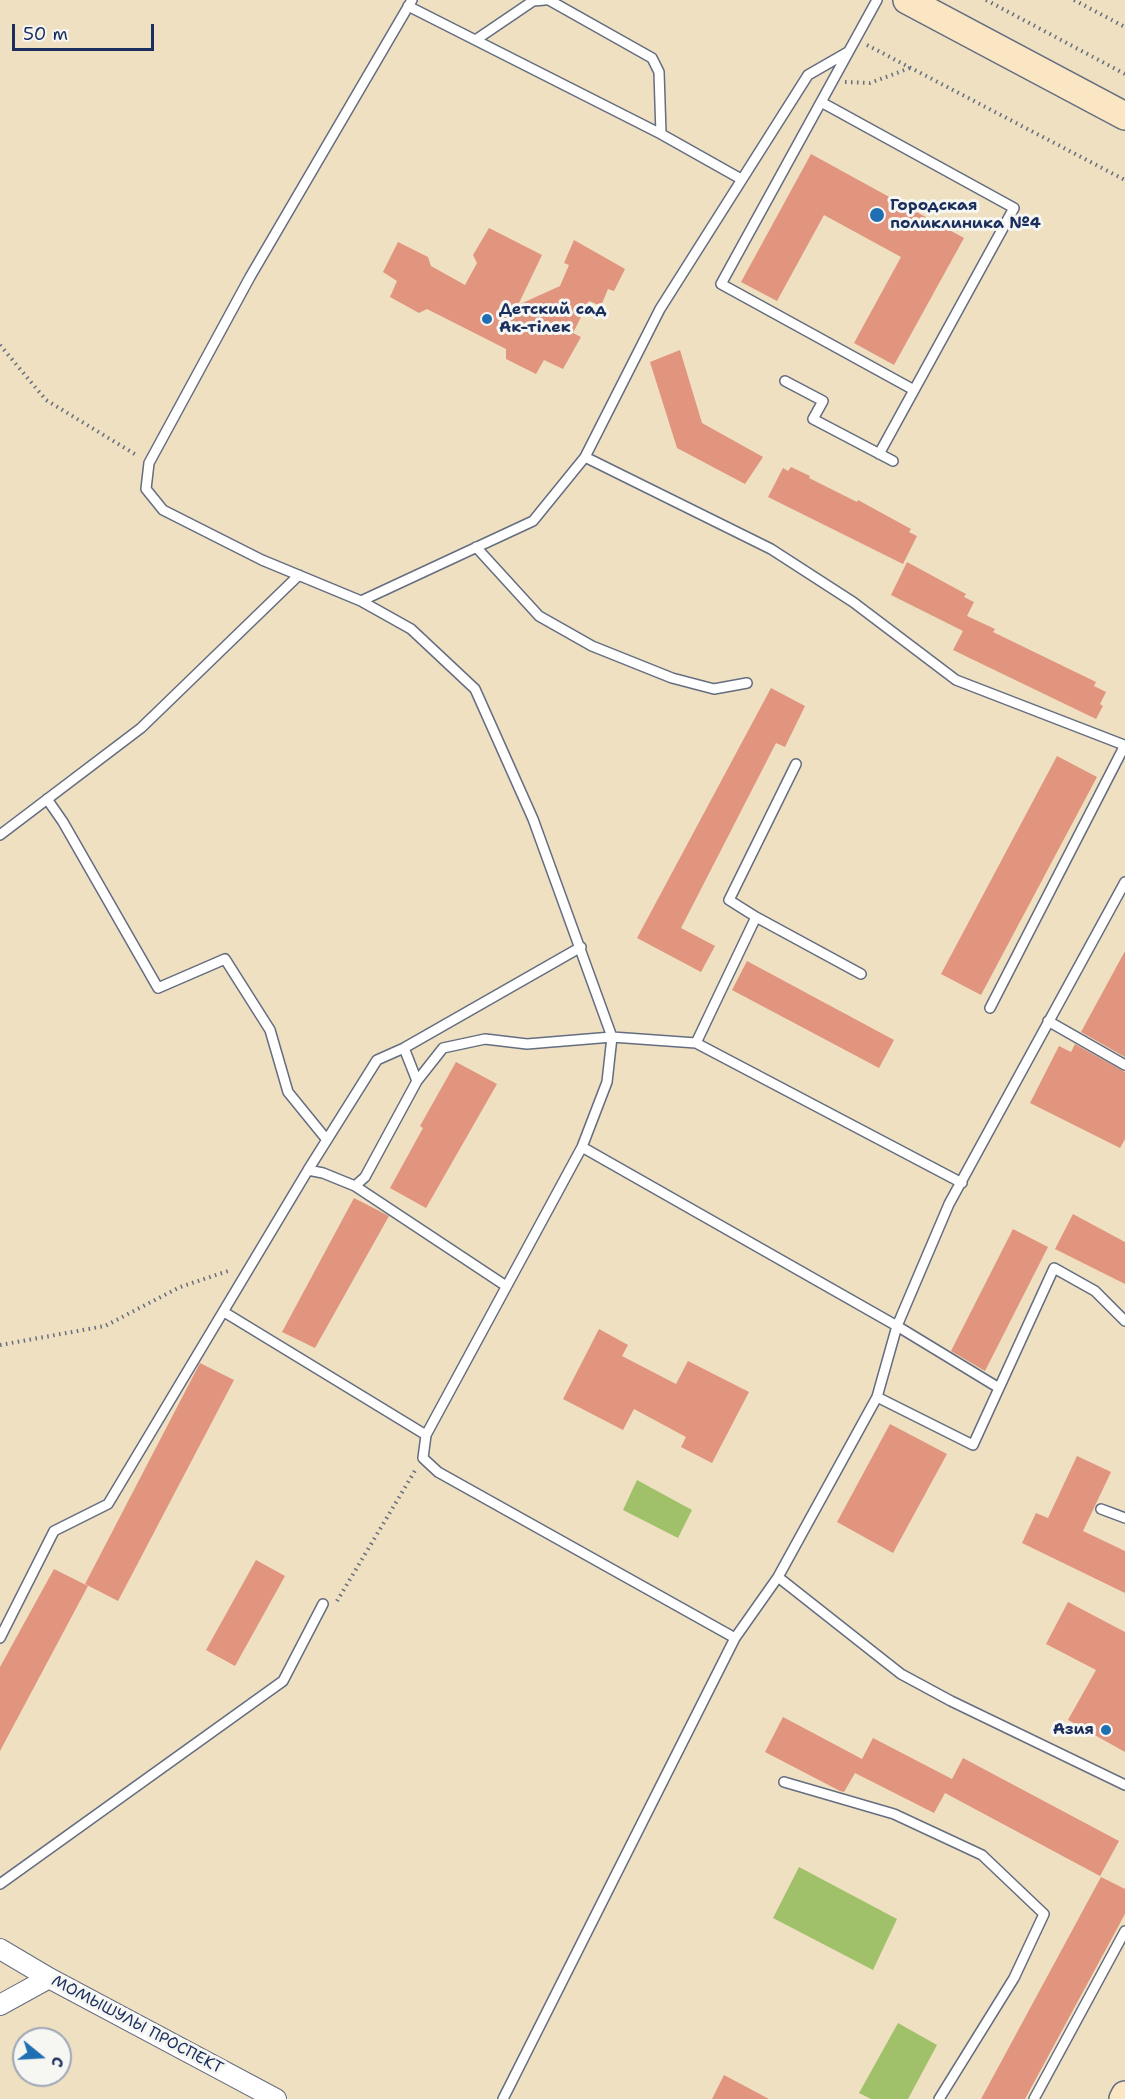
<!DOCTYPE html>
<meta charset="utf-8">
<style>
body{margin:0}
#map{position:relative;width:1125px;height:2099px;overflow:hidden;background:#eee0c1;font-family:"Shantell Sans",sans-serif}
canvas{display:block}
.north{position:absolute;left:12px;top:2027px;width:60px;height:60px;box-sizing:border-box;background:#f6f6f2;border:2px solid #9ea6b7;border-radius:50%;rotate:108deg;font-size:16px;font-weight:700;line-height:24px;text-align:center;color:#1b2f5e}
.north::after{content:'';display:block;margin:auto;width:21px;height:27px;background:#1f6fb2;clip-path:polygon(50% 0,100% 100%,50% 72%,0 100%)}
.scale{position:absolute;left:12px;top:24px;width:142px;height:27px;box-sizing:border-box;border:3px solid #1b2f5e;border-top:0;padding-left:8px;font-size:18px;line-height:21px;white-space:nowrap;color:#1b2f5e;-webkit-text-stroke:4px #f6f6f2;paint-order:stroke}
</style>
<div id="map">
<canvas width="1125" height="2099"></canvas>
<div class="north">С</div>
<div class="scale">50 m</div>
</div>
<script>
const context = document.querySelector('canvas').getContext('2d');
context.lineJoin = 'round';
function fill(path, color) { context.fillStyle = color; context.fill(path, 'evenodd'); }
function stroke(path, color, width, dash) { context.strokeStyle = color; context.lineWidth = width; context.lineCap = dash ? 'butt' : 'round'; context.setLineDash(dash || []); context.stroke(path); }
function drawText(font, color, halo, rows, align = 'center') {
  context.font = font + ' "Shantell Sans",sans-serif'; context.lineWidth = 6; context.setLineDash([]); context.textBaseline = 'middle'; context.strokeStyle = halo; context.fillStyle = color; for (const [text, x, y, turn = 0] of rows) {
    context.save(); context.translate(x, y); context.rotate((+turn || 0) * Math.PI / 180); context.textAlign = isNaN(turn) ? turn : align; if (halo) context.strokeText(text, 0, 0); context.fillText(text, 0, 0); context.restore();
  }
}
const green = new Path2D(`
 M637,1480L692,1510L678,1538L623,1510Z
 M799,1867L897,1919L873,1970L773,1918Z
 M898,2023L937,2045L908,2099H871L859,2093Z`);
const building = new Path2D(`
 M811,154L964,238L894,365L854,343L901,257L824,215L777,301L741,282Z
 M489,228L542,255L518,305L560,286L569,265L564,263L574,240L625,269L614,291L608,289L601,306L589,301L573,333L581,337L563,369L544,360L536,374L506,359V349L427,309L419,313L390,297L397,281L383,272L398,242L428,257L431,266L465,285L477,263L473,255Z
 M680,350L702,423L763,457L745,484L677,448L650,362Z
 M791,467L810,476L809,478L857,502L858,500L911,529L909,532L917,536L903,564L768,497L783,468L788,471Z
 M907,562L966,594L964,597L974,602L967,616L995,629L993,632L1096,682L1094,686L1106,692L1100,704L1103,706L1096,719L953,650L963,631L891,595Z
 M771,688L805,706L785,747L776,743L681,928L715,946L701,972L637,938Z
 M1057,756L1097,777L981,995L941,974Z
 M1125,951V1057L1081,1032Z
 M747,961L894,1040L879,1068L732,990Z
 M1075,1044L1125,1072V1139L1120,1148L1030,1103L1059,1046L1071,1052Z
 M456,1062L497,1084L426,1208L390,1188L423,1128L420,1126Z
 M354,1198L389,1216L315,1348L282,1332Z
 M1073,1214L1125,1242V1284L1055,1249Z
 M1013,1229L1048,1247L985,1371L951,1351Z
 M599,1329L628,1345L622,1356L676,1384L688,1361L749,1392L712,1463L681,1447L686,1437L634,1409L623,1430L563,1399Z
 M200,1363L234,1380L118,1601L85,1584Z
 M890,1424L947,1454L893,1553L837,1522Z
 M1077,1456L1111,1472L1083,1531L1125,1551V1593L1022,1543L1036,1513L1048,1518Z
 M256,1560L285,1576L235,1666L206,1650Z
 M54,1569L88,1586L0,1751V1667Z
 M1068,1602L1125,1632V1752L1068,1720L1096,1670L1046,1644Z
 M783,1717L862,1759L873,1738L952,1779L963,1758L1119,1841L1100,1876L945,1793L934,1813L855,1773L844,1792L840,1791L765,1752Z
 M1101,1877L1125,1889V1914L1025,2099H981Z
 M724,2075L769,2099H712Z`);
const path = new Path2D(`
 M986,0L1125,74
 M1074,0L1125,27
 M867,45L1125,180
 M845,82L870,83L910,68
 M0,345L46,400L138,456
 M0,1345L105,1326L180,1287L231,1270
 M337,1601L416,1469`);
const lane = new Path2D(`
 M412,0L250,277L149,463L146,489L163,510L262,560L361,601L411,629L475,689L533,819L612,1037L607,1082L582,1147L426,1435L423,1458L438,1472L735,1638L503,2099
 M549,0L652,58L659,72L661,134
 M877,0L721,284L914,390
 M408,6L661,134L741,179
 M477,39L533,1L545,0
 M821,102L1014,208L879,454
 M785,381L823,401L813,419L893,461
 M585,457L660,309L808,75L848,52
 M476,547L539,616L592,646L672,678L714,689L747,683
 M361,601L533,521L585,457L771,549L853,602L956,680L1124,745
 M47,799L63,822L158,988L225,959L270,1030L288,1092L327,1140
 M0,835L141,728L299,575
 M756,917L729,900L796,764
 M861,974L756,917L696,1043L962,1183
 M990,1008L1125,745
 M1048,1021L1125,1065
 M417,1081L443,1048L485,1039L527,1044L612,1037L696,1043
 M582,1147L897,1326L999,1388
 M308,1170L377,1060L404,1048
 M355,1186L506,1286
 M224,1312L426,1435
 M877,1397L973,1445L1054,1268L1095,1291L1125,1321
 M1101,1509L1125,1518
 M778,1577L901,1674L951,1701L1125,1785
 M0,1638L54,1531L108,1504L308,1170L323,1173L355,1186L365,1177L417,1081L404,1048L581,947
 M735,1638L778,1577L877,1397L897,1326L949,1204L1125,882
 M784,1782L894,1814L982,1855L1044,1914L1014,1978L939,2099
 M0,1884L283,1681L323,1604
 M1034,2099L1125,1931`);
const street = new Path2D(`
 M0,1949L49,1978L276,2099
 M0,2005L49,1978`);
const secondary = new Path2D(`
 M907,0L1125,116
 M1123,2099L1125,2095`);
const markers = [
 [877,215,8,"#1f6fb2"],
 [487,319,6,"#1f6fb2"],
 [1106,1730,6,"#1f6fb2"]
];
const poiNames = [
 ["Городская",890,206],
 ["поликлиника №4",890,224],
 ["Детский сад",499,310],
 ["Ак-тiлек",499,328],
 ["Азия",1094,1730,"right"]
];
const streetNames = [
 ["МОМЫШУЛЫ ПРОСПЕКТ",137,2025,28]
];
fill(green, '#a0c16a');
fill(building, '#e1947e');
stroke(lane, '#656d81', 12);
stroke(street, '#656d81', 22);
stroke(secondary, '#656d81', 30);
stroke(path, '#656d81', 4, [1.5, 4.5]);
stroke(lane, '#fff', 9);
stroke(street, '#fff', 20);
stroke(secondary, '#fbe6c4', 27);
for (const [x, y, r, color] of markers) { const dot = new Path2D(); dot.arc(x, y, r, 0, 2 * Math.PI); context.fillStyle = color; context.fill(dot); stroke(dot, '#f6f6f2', 2); }
drawText('bold 16px', '#1b2f5e', '#f6f6f2', poiNames, 'left');
drawText('16px', '#1b2f5e', '#f6f6f2', streetNames);
</script>
